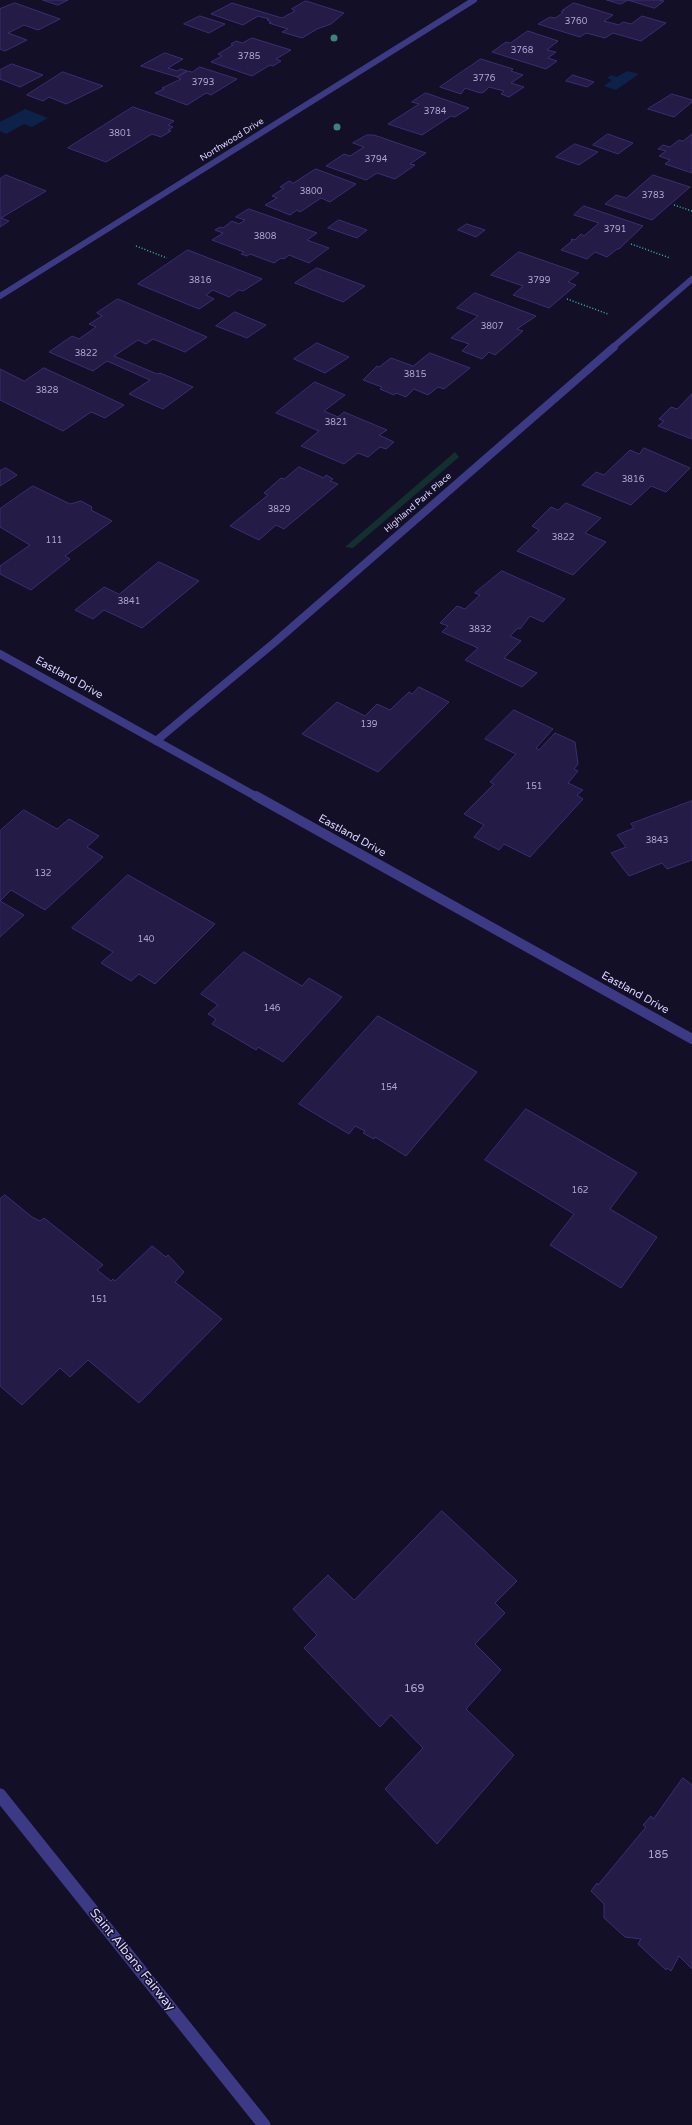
<!DOCTYPE html>
<style>
body{margin:0}
canvas{display:block;background:#130f26}
</style>
<canvas width="692" height="2125"></canvas>
<script>
const context = document.querySelector('canvas').getContext('2d');
context.lineJoin = 'round';
function fill(path, color) { context.fillStyle = color; context.fill(path, 'evenodd'); }
function stroke(path, color, width, dash) { context.strokeStyle = color; context.lineWidth = width; context.lineCap = dash ? 'butt' : 'round'; context.setLineDash(dash || []); context.stroke(path); }
function drawText(font, color, halo, rows, align = 'center') {
  context.font = font + ' "Varela Round",sans-serif'; context.lineWidth = 3; context.setLineDash([]); context.textBaseline = 'middle'; context.strokeStyle = halo; context.fillStyle = color; for (const [text, x, y, turn = 0] of rows) {
    context.save(); context.translate(x, y); context.rotate((+turn || 0) * Math.PI / 180); context.textAlign = isNaN(turn) ? turn : align; if (halo) context.strokeText(text, 0, 0); context.fillText(text, 0, 0); context.restore();
  }
}
const green = new Path2D(`
 M455,452L459,457L353,548L345,547Z`);
const water = new Path2D(`
 M627,71L639,74L616,90L604,86L612,80L607,78L611,75L617,77Z
 M25,109L48,118L32,127L24,124L6,134L0,131V122Z`);
const building = new Path2D(`
 M43,0H68L58,5Z
 M607,0H628L621,4Z
 M628,0H659L664,1L655,8Z
 M306,1L344,13L331,24L317,29L302,38L282,32L288,29L269,23L271,22L267,20L269,19L258,16L243,25L211,14L232,3L282,18L295,11L292,9Z
 M15,3L60,19L38,30L24,25L8,33L27,40L5,51L0,49V9Z
 M574,3L613,15L604,21L619,25L623,22L631,24L642,16L666,23L641,41L613,33L605,38L586,33L580,37L538,24L550,17L555,18L563,13L561,12L564,10H563Z
 M200,16L225,24L209,33L184,24Z
 M528,31L558,41L547,50L556,52L548,58L557,61L546,69L492,52L506,42L510,43Z
 M252,38L291,50L276,59L281,61L273,66L270,65L252,76L211,62L222,56L218,54L233,45L231,44L236,41L242,43Z
 M165,53L183,59L168,68L177,71L181,69L187,71L177,77L141,66Z
 M481,59L513,69L511,71L523,75L511,83L524,87L509,97L501,94L504,91L489,87L484,92L480,93L465,88L461,94L440,87Z
 M12,64L43,75L20,87L0,79V70Z
 M200,67L237,79L211,95L206,93L187,105L155,93L164,89L162,88L181,79L177,77L187,71L192,72Z
 M63,72L103,86L66,104L49,97L43,101L27,95Z
 M573,75L594,82L587,87L566,81Z
 M426,93L469,108L455,117L451,116L422,135L388,124L419,104L412,102Z
 M672,94L692,100V102L674,117L648,109Z
 M133,107L174,121L168,125L173,127L168,130L171,131L161,137L152,134L106,162L68,148Z
 M608,134L633,143L618,154L593,145Z
 M692,134V173L665,164L670,160L659,156L666,151L658,149L663,145L670,147L679,140L683,141Z
 M367,135H374L426,153L410,164L415,165L395,179L377,173L366,180L326,166L344,154L350,156L364,147L353,143Z
 M575,144L598,152L579,165L556,157Z
 M316,169L356,184L330,202L321,198L300,212L297,210L290,215L265,205L277,198L272,196L284,188L280,187L289,181L293,183Z
 M6,175L46,191L1,218L9,221L0,227V179Z
 M653,175L690,187L652,220L605,204L616,195L626,198Z
 M584,206L643,226L619,249H617L607,257L595,252L587,259L561,250L572,241L571,240L572,239L575,240L581,234L584,236L599,223L574,215Z
 M249,209L317,233L307,240L329,248L309,263L289,255L284,259L281,258L274,263L250,254L247,256L241,254L244,252L212,240L223,233L215,230L220,227L223,228L232,221L239,224L245,220L236,217Z
 M339,220L367,230L357,238L328,228Z
 M467,224L485,230L476,237L458,230Z
 M188,250L262,279L243,291L239,290L229,297L213,290L206,295L214,299L199,309L138,284Z
 M519,252L579,273L568,282L576,285L549,308L513,295L523,286L491,275Z
 M317,268L365,286L343,302L295,283Z
 M475,293L536,316L517,329L523,331L495,355L489,352L482,359L462,351L469,344L451,338L478,316L457,308Z
 M118,299L207,337L185,352L153,339L146,344L138,340L114,356L157,374L160,373L193,387L163,409L129,394L150,380L107,361L93,371L49,352L72,336L79,339L96,327L89,324L102,316L97,313Z
 M235,312L266,325L247,338L216,326Z
 M317,343L349,357L325,373L294,359Z
 M430,353L470,368L444,389L438,387L428,395L414,389L406,397L396,393L394,395L380,389L382,387L363,380L377,366L379,367L391,358L413,366Z
 M44,368L124,405L105,418L91,412L63,431L0,400V369L24,381Z
 M315,382L345,395L324,411L338,417L344,412L387,430L379,435L394,442L386,449L380,447L368,457L358,453L344,464L301,446L319,431L276,413Z
 M692,394V439L658,426L664,421L659,419L671,407L677,409Z
 M644,448L690,468L666,492L651,486L631,505L582,485L596,472L604,475L630,450L639,454Z
 M299,467L324,478L326,475L333,479L330,481L338,484L284,529L276,525L259,540L230,526L268,495L264,493L281,478L284,479Z
 M6,468L17,475L0,486V471Z
 M33,486L70,504L81,501L92,507L91,510L112,521L65,556L70,559L31,590L0,574V566L30,545L0,527V509Z
 M566,503L601,518L585,533L606,542L573,575L517,551L539,530L532,526L551,507L558,510Z
 M159,562L199,581L142,628L104,610L93,619L75,610L104,587L119,594Z
 M502,571L565,599L543,622L530,616L520,629L518,628L510,636L521,641L504,658L537,673L522,687L465,660L478,648L442,632L448,626L440,623L457,606L465,609L480,595L475,593Z
 M419,687L449,702L378,772L302,734L337,702L365,716L377,704L390,710L409,692L412,694Z
 M514,710L553,729L536,748L539,750L555,733L575,742L578,764L574,769L578,771L568,783L583,790L577,795L583,799L530,857L504,844L499,850L474,837L484,825L464,814L494,784L490,782L516,754L485,739Z
 M692,801V860L667,869L662,863L629,876L611,853L626,847L617,835L634,828L631,824Z
 M24,810L57,829L69,819L99,836L87,847L103,857L45,910L11,890L0,901V831Z
 M128,875L215,924L155,984L139,974L131,981L101,963L113,952L72,928Z
 M0,901L24,915L0,937Z
 M244,952L302,986L309,978L342,997L283,1062L258,1047L256,1050L212,1024L216,1019L208,1014L218,1005L201,994Z
 M378,1016L477,1072L406,1156L375,1137L374,1139L363,1133L365,1131L355,1126L349,1134L299,1104Z
 M526,1109L637,1173L610,1209L657,1237L621,1288L550,1245L574,1214L485,1160Z
 M5,1195L32,1217L40,1221L44,1218L103,1265L97,1270L111,1281L113,1279L115,1281L152,1246L166,1257L168,1255L184,1272L175,1282L222,1319L139,1403L88,1360L70,1377L60,1368L22,1405L0,1386V1199Z
 M442,1511L517,1581L495,1603L505,1613L475,1644L501,1670L466,1709L514,1755L437,1844L385,1789L423,1748L391,1715L380,1727L304,1648L317,1635L293,1609L328,1575L354,1600Z
 M683,1778L692,1785V1969L679,1956L671,1971L667,1968L666,1970L638,1944L641,1939L625,1937L604,1918V1904L591,1891L597,1883L598,1885L646,1827L643,1825L651,1816L653,1819Z`);
const path = new Path2D(`
 M674,205L692,211
 M631,244L670,258
 M136,246L167,258
 M567,299L608,314`);
const streetFar3 = new Path2D(`
 M0,296L474,0
 M612,348L692,279`);
const streetFar2 = new Path2D(`
 M0,654L257,797
 M156,741L275,642L614,347`);
const streetFar1 = new Path2D(`
 M256,796L692,1039`);
const street = new Path2D(`
 M0,1795L264,2125`);
const trees = [
 [334,38],
 [337,127]
];
const numberNames = [
 ["3760",576,22],
 ["3768",522,51],
 ["3785",249,57],
 ["3776",484,79],
 ["3793",203,83],
 ["3784",435,112],
 ["3801",120,134],
 ["3794",376,160],
 ["3800",311,192],
 ["3783",653,196],
 ["3791",615,230],
 ["3808",265,237],
 ["3816",200,281],
 ["3799",539,281],
 ["3807",492,327],
 ["3822",86,354],
 ["3815",415,375],
 ["3828",47,391],
 ["3821",336,423],
 ["3816",633,480],
 ["3829",279,510],
 ["3822",563,538],
 ["111",54,541],
 ["3841",129,602],
 ["3832",480,630],
 ["139",369,725],
 ["151",534,787],
 ["3843",657,841],
 ["132",43,874],
 ["140",146,940],
 ["146",272,1009],
 ["154",389,1088],
 ["162",580,1191],
 ["151",99,1300]
];
const farStreetnames = [
 ["Northwood Drive",232,140,-32],
 ["Highland Park Place",418,503,-41]
];
const streetNames = [
 ["Eastland Drive",69,678,29],
 ["Eastland Drive",352,836,29],
 ["Eastland Drive",635,993,29]
];
const nearNumbernames = [
 ["169",414,1689],
 ["185",658,1855]
];
const nearStreetnames = [
 ["Saint Albans Fairway",132,1960,51]
];
fill(green, '#12302f');
fill(water, '#0c2248');
fill(building, '#241b47');
stroke(building, '#3b2d73', 1);
stroke(path, '#2fb8b0', 1.5, [1, 2]);
stroke(streetFar3, '#3d3a85', 6);
stroke(streetFar2, '#3d3a85', 8);
stroke(streetFar1, '#3d3a85', 10);
stroke(street, '#3d3a85', 13);
context.fillStyle = '#3d827b';
for (const [x, y] of trees) { context.beginPath(); context.arc(x, y, 3.5, 0, 2 * Math.PI); context.fill(); }
drawText('9px', '#aca6d1', null, numberNames);
drawText('9px', '#d9d4ff', '#130f26', farStreetnames);
drawText('11px', '#d9d4ff', '#130f26', streetNames);
drawText('11px', '#aca6d1', null, nearNumbernames);
drawText('13px', '#d9d4ff', '#130f26', nearStreetnames);
</script>
